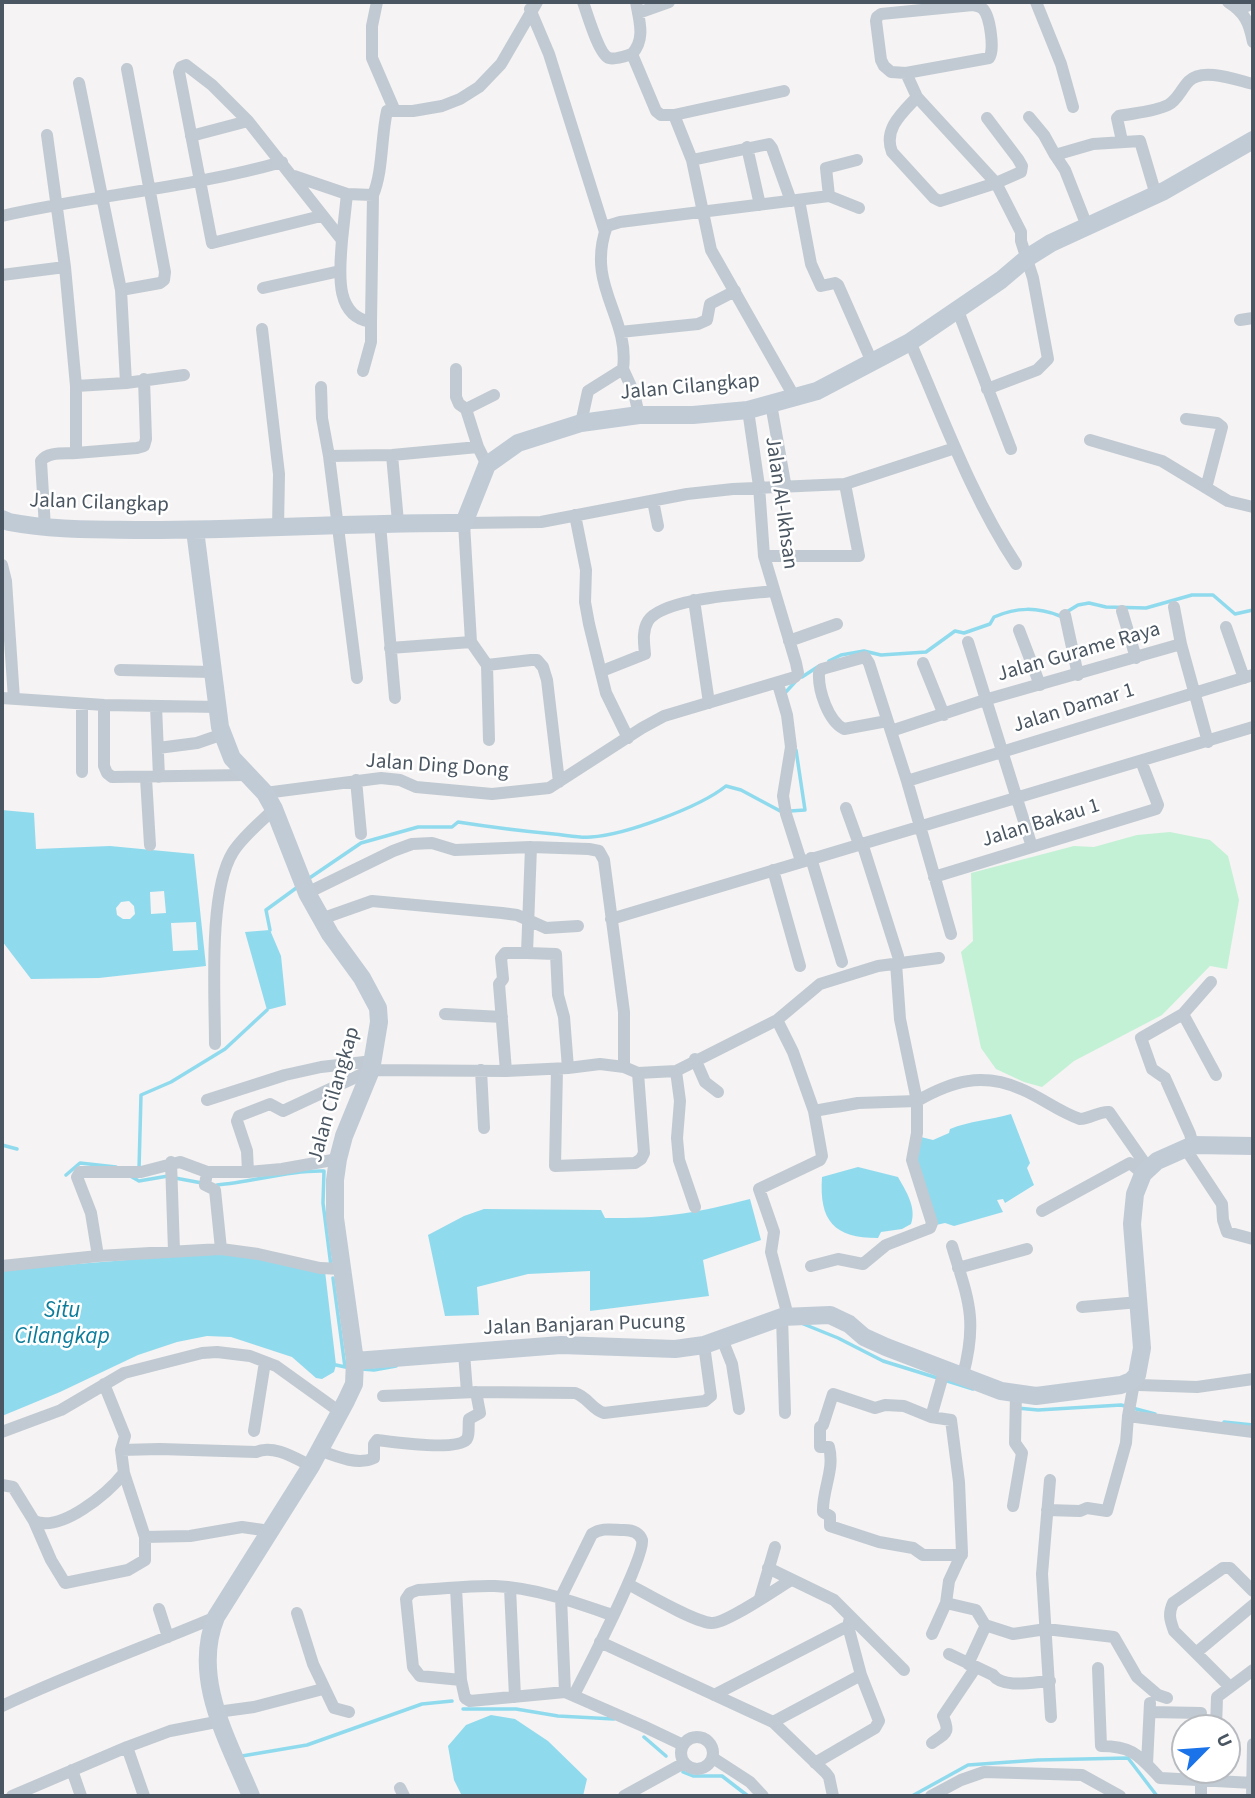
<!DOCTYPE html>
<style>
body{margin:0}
#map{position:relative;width:1255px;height:1798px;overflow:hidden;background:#f5f3f3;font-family:"Source Sans 3",sans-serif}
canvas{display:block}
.frame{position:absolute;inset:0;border:4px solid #4a5661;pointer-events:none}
.north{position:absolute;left:1171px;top:1714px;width:70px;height:70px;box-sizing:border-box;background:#fff;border:2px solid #b7bbc0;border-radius:50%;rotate:65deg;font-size:19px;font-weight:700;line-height:28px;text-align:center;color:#4a5661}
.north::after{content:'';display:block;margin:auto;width:24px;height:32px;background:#1a73e8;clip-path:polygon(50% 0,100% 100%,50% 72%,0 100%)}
</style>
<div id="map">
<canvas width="1255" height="1798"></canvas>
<div class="frame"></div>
<div class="north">U</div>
</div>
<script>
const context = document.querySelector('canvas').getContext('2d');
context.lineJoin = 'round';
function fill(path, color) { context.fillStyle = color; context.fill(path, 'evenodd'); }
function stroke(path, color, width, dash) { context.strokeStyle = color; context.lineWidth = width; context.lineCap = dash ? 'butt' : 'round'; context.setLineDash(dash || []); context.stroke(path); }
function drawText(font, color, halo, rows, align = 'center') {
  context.font = font + ' "Source Sans 3",sans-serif'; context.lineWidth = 5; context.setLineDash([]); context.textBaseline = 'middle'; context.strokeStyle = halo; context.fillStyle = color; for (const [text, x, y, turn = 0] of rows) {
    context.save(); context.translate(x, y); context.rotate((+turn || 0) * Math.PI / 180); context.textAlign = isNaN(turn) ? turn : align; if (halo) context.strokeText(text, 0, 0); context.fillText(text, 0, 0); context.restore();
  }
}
const green = new Path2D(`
 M1170,832L1210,840L1228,856L1239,900L1227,969L1210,966L1162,1015L1074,1061L1042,1087L1024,1082L996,1069L981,1048L961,952L973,941L971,873L1074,846L1094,847L1137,835Z`);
const water = new Path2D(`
 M2,810L34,813L36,849L110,846L194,854L206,966L99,978L31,979L2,941ZM164,891L166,913L151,914L150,892ZM129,901L134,906L135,914L130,919H123L117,915L116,908L121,902ZM196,922L198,950L173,951L171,923Z
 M270,930L281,956L286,1005L267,1010L245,932Z
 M1011,1114L1030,1163L1027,1168L1034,1185L1005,1203L1003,1199L997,1200L1003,1212L954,1226L945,1223L936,1225L914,1157L921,1137L933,1140L949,1133L950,1129C969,1121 991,1120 1011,1114Z
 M858,1167L898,1177C906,1191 917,1208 911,1224L902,1229L881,1232L878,1238C834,1238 819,1221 822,1177Z
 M750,1199L761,1240L703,1260L709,1296L590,1311V1271L528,1274L477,1287L479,1315L445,1316L428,1235L464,1216L484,1209L601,1210L605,1218C660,1219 697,1213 750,1199Z
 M201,1254H242L325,1271L336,1365L334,1372L322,1379L316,1378L292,1357L231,1337L207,1336L177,1342L138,1355L60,1392L2,1416V1270Z
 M491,1715L515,1719L548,1741L587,1779L583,1796H462L454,1780L448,1746L466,1725Z`);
const stream = new Path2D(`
 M829,661L841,655L864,651L881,655L926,652L955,631L964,633L990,624L994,617C1017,607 1037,607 1060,616L1078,605L1089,603L1106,607L1146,608L1192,595H1213L1235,614L1253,610
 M802,677L819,666
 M784,694L795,682
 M790,811L805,810L796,750
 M308,879L361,843L418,827H452L458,822C490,827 521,831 554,834C566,835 579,838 591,837C625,835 700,807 726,786L741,790L782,812
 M270,930L266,910L299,886
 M2,1145L17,1149
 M139,1169L141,1095L171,1082L225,1049L267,1010
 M66,1175L80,1163L116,1167
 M132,1177L139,1181L168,1176
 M175,1178L202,1183
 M217,1185C252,1182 291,1170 324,1171L323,1203L331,1266
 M333,1278L345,1367
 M801,1323L838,1338L883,1361L973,1389
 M336,1365L350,1368
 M362,1369L374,1370L396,1366
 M1017,1408L1038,1410L1121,1405L1155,1414
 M1224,1422L1253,1425
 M463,1709H516L558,1716L614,1719
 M644,1737L666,1756
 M242,1756L307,1745L422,1704L452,1701
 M683,1772L693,1776H722L748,1796
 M912,1796L968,1765L1038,1760L1128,1758L1157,1796`);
const street = new Path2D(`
 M377,2L372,26V58L394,109
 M583,2C587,13 599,55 609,58C616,60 625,56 632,54L656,111L661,115H674L784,91
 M1036,2L1061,64L1073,107
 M1228,2C1245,13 1249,22 1253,42
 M973,5C977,6 980,6 983,9C990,16 995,51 989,58L906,73L891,72L884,66L881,60L876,21L877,17L881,14Z
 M530,9L549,54L605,232
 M1240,9L1253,3
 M638,13L669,2
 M632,54C646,39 639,20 636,2
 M906,73L917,97L996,183L1021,232V241L1033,278L1048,359L1037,370L987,389
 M79,83L121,290L126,383
 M917,97C902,113 883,129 892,152L934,198L940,201L996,183L1021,172L1022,166L1018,159L987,118
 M674,115L692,160L711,250L795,398
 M1029,117L1044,135L1055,155
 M191,136L248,121
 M1122,141L1117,118L1119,116C1134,113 1154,112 1168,105C1178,100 1181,89 1189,81C1203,67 1236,80 1253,84
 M747,147L760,205
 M692,160L769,144L772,148L791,201
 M294,176L347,194L373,195
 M829,196L859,208
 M799,200L811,264L821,286L835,283L838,285L872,362
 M2,216C94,195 190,188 282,162
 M321,216L212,243L179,72L181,67L186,65L212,85L248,121L342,240C340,269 333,316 371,322L373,195C383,172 381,137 387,111H413L442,106L460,99L479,87L501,64L537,2
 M1087,226L1065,170L1055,155L1093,144L1140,141L1156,195
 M342,240L347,194
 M2,275L65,267
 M263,288L340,271
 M121,290L160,283L164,280L165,272L127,69
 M958,311L1011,449
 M1240,320L1253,318
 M262,329L279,474L278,528
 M620,332L698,324L707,320L710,304L735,291
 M910,342C943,417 971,496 1016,564
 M456,369V397L459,404L466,409L478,447L487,465
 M623,369L634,393L639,415
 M363,371L371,342V322
 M76,386L126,383L184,375
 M321,387L322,418L329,456L357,678
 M771,404L785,483
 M466,409L494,395
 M1186,419L1217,423L1222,427L1206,488
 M581,423L588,391L623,369C630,316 585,286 607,226L620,222L829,196L826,168L857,160
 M1090,440L1162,461L1228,501L1253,507
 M76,453L137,448L144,446L146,439L144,379
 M392,455L398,522
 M329,456L392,455L478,447
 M653,501L658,526
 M575,515L586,570L585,602L589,624L606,693L628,738
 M380,524L395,698
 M45,528L41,461C48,451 65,454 76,453V386L65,267L47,135
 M764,556H859L845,484
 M2,565L6,581L14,699
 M694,600L709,703
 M1174,607L1181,644L1208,742
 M1122,611L1136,658
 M1065,615L1078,675
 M1226,627L1244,678
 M1019,630L1040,685
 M789,641L837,624
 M968,642L1032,847
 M390,648L471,642
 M923,663L944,715
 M487,665L531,660H537L543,667L547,680L559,782
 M120,670L212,672
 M602,671L645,654C644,643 642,631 648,621C663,598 747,594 774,591
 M778,684L787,715L791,747L783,796L786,814L801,861
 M2,698L104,705L218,707
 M82,704V772
 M104,705V766L107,773L112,777L246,775
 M156,706L159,777
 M887,721L844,729C828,721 818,690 819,673L822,669L865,657L869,663L907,781L951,934
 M891,731L988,699L1181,644
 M489,740L487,665L471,642L464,523L541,522L687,494L733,489L845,484L955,448
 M158,748L197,743L223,734
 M146,778L150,845
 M356,780L361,834
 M907,781L1253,675
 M265,793L381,778L400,780L416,787L492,794L549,788L642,728L664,716L795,677L798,673L796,663L764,556L759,486L748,410
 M846,808L859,844
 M862,843L898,956
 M811,858L842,962
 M773,870L800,966
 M934,877L1156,809L1158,805L1141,761
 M307,893L393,851L412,844L432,843L455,850L531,847L589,849L599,851L604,860L624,1012V1067
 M321,919L372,901L502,913L517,915L546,928L578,926
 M611,919L1253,727
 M527,953L556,954L558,995L564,1017L568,1068
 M445,1014L502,1017
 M1183,1014L1216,1075
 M777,1020L793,1052L814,1111L858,1103L917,1101L900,1019L896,963
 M215,1044C215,995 208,892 233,852C243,836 261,822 274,809
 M695,1059L705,1082L718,1092
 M557,1069L555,1166L635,1163L641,1159L644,1153L638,1073
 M481,1070L484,1128
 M506,1071L499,984L503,979L501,958L505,953H527L531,847
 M676,1071L680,1101L677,1138L679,1160L695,1207
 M207,1100L285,1075L321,1067L373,1061
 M1193,1145L1190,1134L1165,1078L1152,1069L1141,1038L1183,1014L1211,982
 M1185,1148L1222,1204L1223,1220L1227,1232L1253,1239
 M171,1162L174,1251
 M207,1172L205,1185L215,1190L221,1249
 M248,1172L247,1151L237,1121L239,1116L270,1104L283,1111L371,1070L506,1071L568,1068L600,1064L624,1067L638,1073L676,1071L777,1020L820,984L878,966L939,958
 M1042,1211L1130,1163L1143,1174
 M952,1246C968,1299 978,1319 963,1375
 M98,1256L91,1213L77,1177L80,1172H141L180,1162L207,1172H248L282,1169L338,1159
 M2,1266L98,1256L221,1249L258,1254L320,1268L342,1269
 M811,1266L838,1259L863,1264L886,1245L930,1228L932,1223L912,1160L917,1133V1101C952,1081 982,1072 1021,1089C1041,1097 1059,1112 1080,1119C1090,1119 1099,1111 1109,1112L1148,1168
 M958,1268L1027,1249
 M1082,1307L1139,1302
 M788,1316L771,1252L774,1232L759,1189L820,1160L822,1156L814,1111
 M782,1317L785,1413
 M722,1339L732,1364L739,1409
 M464,1353L467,1392
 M1131,1381L1139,1385L1197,1387L1253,1379
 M383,1396L476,1392L575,1393C588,1397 591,1409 604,1413L705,1401L711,1396L704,1345
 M1128,1416L1253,1432
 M931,1417L945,1368
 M254,1431L265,1362
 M2,1432L61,1410L124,1373L202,1353L217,1352L250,1356L276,1366L340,1412
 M121,1450L160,1449L256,1452C273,1444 295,1458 311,1466
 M319,1450C335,1456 358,1466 374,1458V1444L377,1440C393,1442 455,1451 466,1440C470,1436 468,1425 469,1419L480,1413L476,1392
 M1050,1480L1042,1574L1051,1717
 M2,1485L13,1487L34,1521C61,1533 108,1493 124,1473
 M1013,1506L1022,1453L1015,1443L1016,1394
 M1047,1510L1080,1511L1087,1508L1107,1511L1126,1443L1128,1416L1134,1383
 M34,1521L51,1560L65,1583L128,1570L145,1560V1537L124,1473L121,1450L125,1436L104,1384
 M145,1537L190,1536L242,1527L270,1531
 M768,1568L834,1600L904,1670
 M628,1584C647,1594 692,1621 711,1623C724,1625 776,1589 791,1580
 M456,1588L461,1680L465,1698L470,1701L565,1692L643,1726L683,1745
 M510,1588L515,1697
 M760,1598L775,1547
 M946,1603L976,1610L985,1625L1013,1634L1046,1629L1114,1637L1137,1677L1158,1695L1167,1698
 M159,1609L168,1637
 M297,1613L313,1664L334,1708L349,1712
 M932,1634L946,1603L949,1581L962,1553L959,1482L951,1420L931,1417L904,1406L885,1405L875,1408L833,1394L823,1425L820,1427V1447H829C835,1470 822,1490 823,1512L830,1516V1526L879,1542L913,1548L923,1555H962
 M600,1642L773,1722L826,1773L829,1777L833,1796
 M1197,1652L1253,1605
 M949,1654L993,1675C1003,1689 1034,1682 1050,1681
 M968,1664L986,1625
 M1098,1668L1101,1746C1133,1746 1139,1756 1160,1778L1253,1783
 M461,1680L420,1676L413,1667L406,1599L410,1593L418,1590C444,1589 470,1585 495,1586C536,1588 574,1602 612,1615
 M1230,1687L1174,1631C1170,1620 1168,1614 1173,1603L1223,1568H1230L1253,1591
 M565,1692L561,1597L592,1534C602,1527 613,1530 624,1530C631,1530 639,1532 642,1540C646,1555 585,1674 574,1695
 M714,1695L848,1626
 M2,1706C72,1673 145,1647 216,1617
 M217,1712L254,1707L323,1689
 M1150,1712L1201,1713
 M773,1722L861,1675
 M1216,1728L1217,1697L1253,1670
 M681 1753a16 16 0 1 1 32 0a16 16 0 1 1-32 0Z
 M932,1743C947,1732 950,1733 943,1716L976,1667
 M127,1747L144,1796
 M713,1758L750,1782L763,1796
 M815,1763L875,1728L879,1721L861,1675L848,1626L850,1618
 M1147,1764L1150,1703
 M72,1770L81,1796
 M400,1788L404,1796
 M12,1796L127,1747L170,1731L221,1721
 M624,1796L684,1763
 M931,1796L961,1780L984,1772L1082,1775L1120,1796
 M1201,1796V1781
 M1252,1796L1253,1744`);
const secondary = new Path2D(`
 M2,519L9,522C57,531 99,529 148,530C253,530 358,522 464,523L487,465L518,443L581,423L639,415H693L748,410L817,391L910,342L1001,280L1027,258L1051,243L1164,191L1253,140
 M195,530L220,727L232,758L265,793L274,809L307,893L330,934L362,978L378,1008L379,1022L371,1070L344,1136L338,1159L335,1180V1218L355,1361L354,1384L346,1401L311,1466L216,1617C191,1678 228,1740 251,1796
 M355,1361L561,1345L675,1349L704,1345L782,1317L830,1315L849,1324L864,1337L886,1347L1001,1391L1036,1396L1121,1385L1131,1381L1137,1375L1142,1348L1132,1224L1135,1194L1143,1174L1157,1161L1193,1145L1253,1146`);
const streetNames = [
 ["Jalan Cilangkap",690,388,-5],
 ["Jalan Al-Ikhsan",780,503,82],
 ["Jalan Cilangkap",99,504,2],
 ["Jalan Gurame Raya",1079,653,-16],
 ["Jalan Damar 1",1074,709,-17],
 ["Jalan Ding Dong",437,767,4],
 ["Jalan Bakau 1",1041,824,-17],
 ["Jalan Cilangkap",335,1095,-74],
 ["Jalan Banjaran Pucung",584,1326,-2]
];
const waterNames = [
 ["Situ",62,1312],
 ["Cilangkap",62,1338]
];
fill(green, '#c3f1d5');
fill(water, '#90daee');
stroke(stream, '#90daee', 3.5);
stroke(street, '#c1cad2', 12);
stroke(secondary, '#c1cbd6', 18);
drawText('21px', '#4a5661', '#fff', streetNames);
drawText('italic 23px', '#0c7c9b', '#fff', waterNames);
</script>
